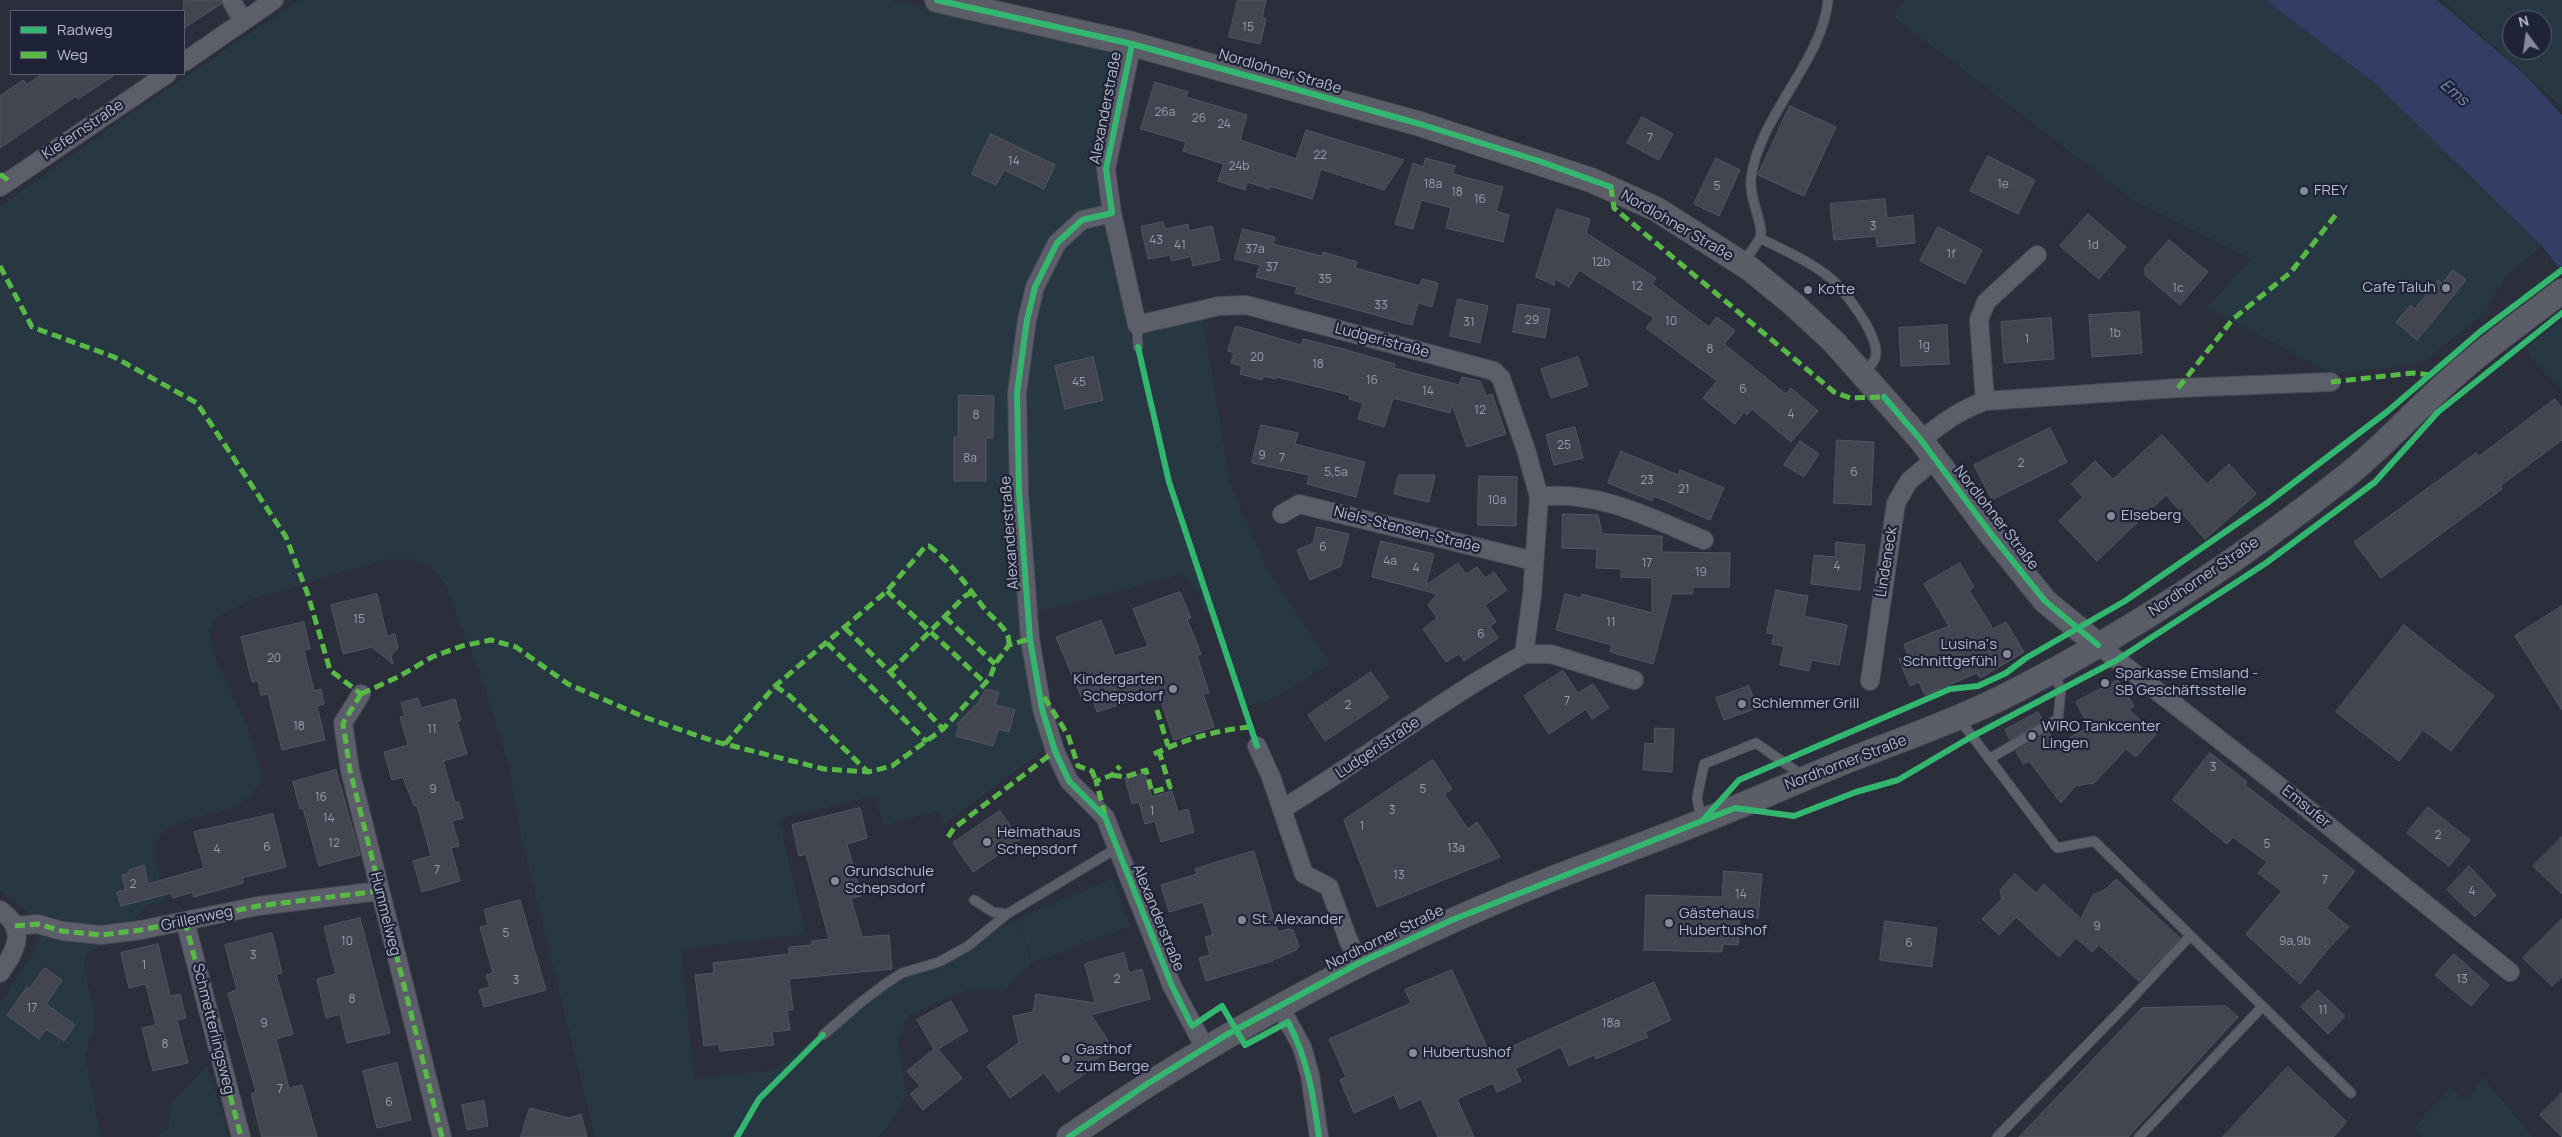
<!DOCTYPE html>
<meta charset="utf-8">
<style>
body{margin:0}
#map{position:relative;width:2562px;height:1137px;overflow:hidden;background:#2b2e3b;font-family:Manrope,sans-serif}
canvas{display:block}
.legend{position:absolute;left:10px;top:10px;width:175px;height:65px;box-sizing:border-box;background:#1e2337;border:1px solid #5b5f73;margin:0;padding:6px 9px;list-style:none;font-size:15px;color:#b6bacc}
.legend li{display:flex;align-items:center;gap:10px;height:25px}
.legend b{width:25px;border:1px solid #5b5f73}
.north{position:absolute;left:2502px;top:10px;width:50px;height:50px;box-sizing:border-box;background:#1e2337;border:1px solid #5b5f73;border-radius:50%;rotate:346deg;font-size:14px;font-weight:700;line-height:20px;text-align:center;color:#b6bacc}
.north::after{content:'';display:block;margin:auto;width:18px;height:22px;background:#858999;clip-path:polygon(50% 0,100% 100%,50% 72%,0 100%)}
</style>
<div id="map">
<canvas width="2562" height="1137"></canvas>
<ul class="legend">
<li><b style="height:6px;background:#33b770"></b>Radweg</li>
<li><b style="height:6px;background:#58b947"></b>Weg</li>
</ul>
<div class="north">N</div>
</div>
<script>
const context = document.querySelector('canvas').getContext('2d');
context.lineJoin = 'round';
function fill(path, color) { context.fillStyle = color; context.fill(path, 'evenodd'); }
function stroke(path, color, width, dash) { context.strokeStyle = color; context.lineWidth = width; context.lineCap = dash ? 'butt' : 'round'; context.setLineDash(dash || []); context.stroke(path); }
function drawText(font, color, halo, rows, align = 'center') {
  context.font = font + ' Manrope,sans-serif'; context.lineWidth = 4.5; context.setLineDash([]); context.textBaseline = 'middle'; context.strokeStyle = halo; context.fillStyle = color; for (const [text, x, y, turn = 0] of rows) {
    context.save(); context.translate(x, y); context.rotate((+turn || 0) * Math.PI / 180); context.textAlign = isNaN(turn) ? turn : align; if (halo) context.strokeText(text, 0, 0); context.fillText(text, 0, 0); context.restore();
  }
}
const green = new Path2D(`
 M299,0H890L1124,48L1114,161L1119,208L1147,330L1203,319L1230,483L1268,571L1330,664L1271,700L1246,706L1195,586L1182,575L1038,612L1029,637L1049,746L942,826L938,811L883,826L875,796L779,819L806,934L681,949L694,1079L775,1070L829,1026L910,969L1018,919L1031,963L1004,991L968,989L908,1016L898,1041L907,1096L886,1129L877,1137H595L520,832L510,771L485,688L445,584L430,566L413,559H387L250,600L216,617L209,632L214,655L248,728L263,779C256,791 246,802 233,808C214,816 156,819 155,848C154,862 163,887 166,901L148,905L108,944L88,951L84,966L94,1010L95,1028L85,1054L101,1137H0V1005L35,950L37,928L32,916L0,890V207L110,128Z
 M1904,0H2266L2376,83L2542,246L2506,276L2484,314L2424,361L2402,366L2333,374L2207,307L2251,259L2133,200L1894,17Z
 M2442,0H2562V107ZM2512,20H2542V50H2512Z
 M2562,320V389L2534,362L2526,348Z
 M1113,879L1130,926L1032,963L1018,918Z
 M208,1065L229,1137H156L168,1128L173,1101Z
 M2482,1077L2533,1137H2423L2414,1128L2450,1087L2468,1102Z`);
const water = new Path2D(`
 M2266,0H2437L2523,73L2562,115V272L2542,246L2376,84Z`);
const building = new Path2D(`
 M184,0H220L221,4L184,28Z
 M1238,0H1266L1262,18L1266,19L1260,44L1229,37Z
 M43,74H116L78,99L76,96L0,148V96L23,80L27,84Z
 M1155,82L1188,92L1186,97L1247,115L1240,140L1296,159L1306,130L1404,160L1384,190L1321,169L1312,199L1270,186L1269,189L1247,182L1245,190L1218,181L1224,164L1183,151L1186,142L1141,129Z
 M1790,106L1836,127L1804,196L1758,175Z
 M1642,117L1673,134L1659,160L1627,143Z
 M991,134L1055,165L1044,189L1004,170L996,185L972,174Z
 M1988,156L2035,180L2018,214L1970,191Z
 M1426,158L1455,166L1453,174L1503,187L1496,211L1509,215L1503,242L1446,228L1451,208L1421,200L1413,229L1395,224L1413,163L1423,167Z
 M1716,158L1740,170L1719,216L1694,204Z
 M1885,199L1887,218L1913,215L1915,243L1877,247L1876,236L1834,240L1830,204Z
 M1557,209L1590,219L1586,233L1656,278L1652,284L1709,327L1717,317L1735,331L1724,344L1786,394L1791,388L1818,411L1791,442L1752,409L1747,415L1744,412L1735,424L1703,398L1717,381L1646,328L1654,318L1579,270L1569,287L1555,279L1554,285L1536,277Z
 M2088,214L2126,247L2099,279L2060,246Z
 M1163,222L1165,229L1188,224L1189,231L1212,226L1220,260L1193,266L1191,256L1172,261L1170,255L1148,259L1141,227Z
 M1938,227L1982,250L1965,284L1920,261Z
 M1243,229L1275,237L1273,244L1322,256L1323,252L1357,262L1355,268L1420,286L1422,279L1438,283L1432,307L1418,303L1412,325L1295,293L1297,287L1256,277L1260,265L1235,259Z
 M2169,240L2208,272L2180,305L2145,275V268Z
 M2453,270L2466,280L2417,340L2396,322L2411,305L2415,309L2438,280L2442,284Z
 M1458,299L1488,306L1480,343L1450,336Z
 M1518,304L1550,309L1545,338L1513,332Z
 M2139,312L2142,353L2092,357L2089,315Z
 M2051,318L2054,359L2004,363L2001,322Z
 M1947,325L1949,364L1901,366L1899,328Z
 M1236,326L1301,345L1303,339L1343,349L1395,364L1394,368L1459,385L1462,377L1480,381L1486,396L1492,394L1506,434L1467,447L1452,404L1450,413L1393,398L1384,427L1358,419L1363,403L1349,399L1350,395L1277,377L1276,379L1264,376L1262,380L1240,374L1242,366L1231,363L1234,353L1228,351Z
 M1093,357L1103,400L1065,409L1055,366Z
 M1578,357L1588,386L1551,398L1541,369Z
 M959,395L994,396L993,438H986V481H954V437H958Z
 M2555,399L2562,408V440L2500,486L2502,489L2381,578L2354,542L2476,453L2479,456Z
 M1261,425L1298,433L1295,444L1365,462L1356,497L1307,484L1309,475L1252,463Z
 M1575,427L1583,458L1554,465L1546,435Z
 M2050,428L2067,462L1992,500L1974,465Z
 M2162,435L2207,484L2229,464L2256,494L2205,539L2166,495L2097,561L2059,521L2083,497L2071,484L2095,461L2113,479Z
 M1837,440L1874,442L1871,505L1834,503Z
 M1800,441L1819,454L1804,477L1784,465Z
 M1621,451L1678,475L1680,470L1724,488L1710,520L1654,496L1652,501L1608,483Z
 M1399,475H1435L1429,502L1394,494Z
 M1479,476L1517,477L1516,526L1478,525Z
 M1563,514L1598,515L1602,534L1662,536V552L1730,553L1729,587H1693L1692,594H1672L1653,664L1610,652L1612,645L1556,630L1565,594L1581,598L1582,594L1652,613V578L1621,577V569L1596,568L1597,549L1562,548Z
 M1317,527L1349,534L1341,566L1310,580L1297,550L1313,543Z
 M1381,541L1434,554L1426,585L1458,563L1466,574L1477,567L1485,578L1494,572L1507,590L1485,605L1496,622L1490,626L1498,638L1464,661L1459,654L1446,662L1423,629L1437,618L1428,605L1437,594L1372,577Z
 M1836,542L1865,545L1860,590L1811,584L1814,555L1835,557Z
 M1960,563L1974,587L1969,590L1993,629L2006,622L2024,652L1980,678L1977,673L1925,695L1919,682L1910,686L1899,659L1908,656L1904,644L1949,626L1924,584Z
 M1776,590L1808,596L1804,616L1847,625L1839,665L1811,660L1809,671L1780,665L1784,646L1772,644L1774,634L1767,633Z
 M1180,592L1191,618L1187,619L1201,654L1197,656L1209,693L1203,694L1214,727L1174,740L1158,692L1097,712L1092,698L1083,701L1056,637L1101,620L1115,656L1148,646L1133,609Z
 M377,594L387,636L395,634L398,648L391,656L393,664L372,647L343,654L331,605Z
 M2562,606V710L2515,636Z
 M304,622L310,649L304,650L314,691L321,689L324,704L317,706L325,740L282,750L268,694L261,695L258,681L252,682L241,637Z
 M2404,625L2494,696L2451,751L2423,730L2399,761L2336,712Z
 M1563,671L1578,693L1593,684L1609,708L1592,719L1586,709L1549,734L1524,696Z
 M1371,672L1389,698L1325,741L1308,715Z
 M2118,680L2134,706L2129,710L2156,734L2136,757L2126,749L2094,783L2075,786L2061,803L2029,761L2023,764L2016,751L2049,732L2056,745L2089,727L2076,702Z
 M1749,686L1757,708L1724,720L1716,698Z
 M986,689L999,692L995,705L1015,710L1009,732L998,729L993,746L956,736L959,726L957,724L978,703Z
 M418,698L421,708L455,699L461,720L457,721L467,754L443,761L455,803L459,802L463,818L452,821L459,846L451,848L460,881L422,892L413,861L431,856L417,805L414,806L403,777L392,780L384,752L408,745L400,717L405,716L401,703Z
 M2038,712L2043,721L2010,740L2005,730Z
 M1655,728L1674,729L1672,772L1643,770L1645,743L1654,744Z
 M2210,753L2247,782L2245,785L2355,871L2326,908L2349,927L2327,950L2300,984L2246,934L2282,891L2258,873L2267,862L2233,837L2227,844L2173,800Z
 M1433,760L1452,789L1444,794L1468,829L1477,822L1500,857L1377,907L1344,820Z
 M336,770L360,855L319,866L303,808L300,809L293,782Z
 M1145,773L1152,797L1172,791L1178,812L1188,809L1194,832L1161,842L1155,821L1145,824L1139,802L1132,804L1125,778Z
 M2428,807L2470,840L2449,866L2407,833Z
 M860,808L867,838L847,844L861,896L851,898L862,937L889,935L892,969L789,979L793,1010H787L790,1030L772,1032L774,1045L720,1051L719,1044L704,1046L695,975L714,973L713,963L789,954V947L812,945V941L829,939L806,854L799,856L792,825Z
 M1000,811L1020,840L973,872L953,843Z
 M273,814L286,867L242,878L243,883L194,897L193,892L173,898L171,893L121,906L117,892L126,890L122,875L130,873L129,870L144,865L148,884L204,868L194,832Z
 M2562,837V894L2533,866Z
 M1254,851L1278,932L1288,929L1293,930L1299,946L1296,950L1269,962L1206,981L1199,958L1210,955L1205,937L1213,935L1203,902L1169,912L1161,885L1197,874L1195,869Z
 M2469,866L2496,895L2475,917L2447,890Z
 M1724,871L1762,874L1758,918L1740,917L1738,945L1723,944L1722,952L1644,950L1646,895L1722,897Z
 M2015,874L2036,893L2044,884L2081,919L2093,895L2106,889L2116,879L2180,938L2139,981L2099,945L2092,952L2076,938L2059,957L2016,917L1999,935L1982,919L2002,899L2000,890Z
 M520,900L546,990L484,1007L479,990L490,987L486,975L493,973L480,927L488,925L484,910Z
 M360,918L390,1033L347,1043L340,1014L326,1018L317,979L336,974L324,927Z
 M2562,919V977L2552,986L2523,958Z
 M1885,921L1937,928L1932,967L1880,960Z
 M272,933L282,973L276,974L293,1034L276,1039L289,1088L302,1085L317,1137H262L251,1094L256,1092L228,993L237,990L225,945Z
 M158,944L170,996L180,994L186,1018L177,1020L188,1063L153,1071L142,1028L156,1025L146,984L129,988L121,953Z
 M1124,953L1129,973L1142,969L1150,999L1091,1015L1113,1048L1089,1064L1092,1069L1058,1092L1044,1073L1010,1098L987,1066L1019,1043L1013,1016L1033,1012L1036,994L1095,1003L1085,964Z
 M2454,954L2489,985L2471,1006L2435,975Z
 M45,968L62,980L46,1004L75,1025L64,1041L46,1029L39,1039L7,1015L27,987L29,989Z
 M1452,970L1491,1056L1654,982L1671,1020L1645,1032L1648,1037L1596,1059L1594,1055L1569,1066L1561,1047L1515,1069L1521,1081L1497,1092L1493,1083L1457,1099L1474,1137H1438L1421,1099L1400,1109L1394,1095L1354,1113L1340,1080L1346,1077L1329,1039L1411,1003L1405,990Z
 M2318,990L2345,1016L2328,1034L2301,1007Z
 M951,1001L968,1031L938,1049L962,1078L923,1110L910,1094L920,1086L907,1071L934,1049L917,1020Z
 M2226,1006L2238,1017L2128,1137H2019L2142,1008Z
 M397,1063L411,1120L377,1128L363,1071Z
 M2288,1067L2347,1122L2333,1137H2223Z
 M2562,1093V1137L2540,1115Z
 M484,1101L488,1126L467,1130L462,1105Z
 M530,1108L569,1118L581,1114L587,1137H521Z`);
const lane = new Path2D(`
 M1760,238C1781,249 1806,259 1825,274C1842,286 1877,332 1876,354C1876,362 1868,367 1864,373
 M1743,264L1760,238L1761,231C1759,214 1749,196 1751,178C1759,116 1823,60 1828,0
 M1137,325L1138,347
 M1959,719L2057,848L2094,841L2351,1093
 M1989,759L2058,719L2061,689L2052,671
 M1701,819L1697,798L1704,764L1756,743L1803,776
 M974,900L993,912L1007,914
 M823,1035L860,1003L885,984L902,973L939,962L968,946L1007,914L1117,848
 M1997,1137L2122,1009L2190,936
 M2139,1137L2262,1007`);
const street = new Path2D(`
 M231,0L243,21
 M1132,44L1106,169L1112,213L1137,325L1219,306L1246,305L1494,371L1501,378L1526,450L1539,497L1532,595L1524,654C1440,700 1364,760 1282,809
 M184,62L274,0
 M0,187L167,74
 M1112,213L1082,220L1057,243L1035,287L1027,320L1017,393L1019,492L1030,639L1042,709L1055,751L1069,781L1105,817L1172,986L1205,1048
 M1985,401L1979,320L1986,302L2037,255
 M1921,440C1942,423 1960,410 1985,401L2178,388L2331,382
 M1539,497C1596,489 1653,519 1704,540
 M1282,514L1299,504L1534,561
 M2098,645L2279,786L2510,972
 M1524,654H1551L1634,680
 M1870,681L1896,503L1909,481L1935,459
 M361,694L343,723L350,770L442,1137
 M1257,746L1271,777L1304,874L1329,887L1348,939L1359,963
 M0,910C28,930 16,950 0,973
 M185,921L241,1137
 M15,926L38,924L62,931L101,935L141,930L258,906L379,891
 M1279,1005L1302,1047L1310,1075L1319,1137`);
const secondary = new Path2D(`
 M937,0L1132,44L1420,124L1591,180L1656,209L1749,268L1793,304L1833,341L1921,440L1991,534L2045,601L2098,645
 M1069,1137C1221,1032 1379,947 1551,879C1602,859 1654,841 1705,820C1756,800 1806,777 1857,757C1911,736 1965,717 2017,690C2133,630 2243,558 2345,477C2383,447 2416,409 2453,377C2487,346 2526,319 2562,291`);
const quiet = new Path2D(`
 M0,174L9,181
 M1611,187L1614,208L1834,392L1850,398L1884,397
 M0,266L32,327L114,357L197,403L286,537L308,595L330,670L361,694
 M2331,382L2413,373L2431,375
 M2178,388L2233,319L2291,272L2338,212
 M887,591L985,683
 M945,617L995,664
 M845,628L890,672L943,729
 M827,643L927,742
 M890,672L965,596L973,592
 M775,686L790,696L868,772
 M361,694L400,676L432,657L462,646L491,640L516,647L568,684L644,717L713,741L824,769L868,772L892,766L943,729L990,678L995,664L1009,645L1030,639
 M361,694L343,723L350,770L442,1137
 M1044,697L1068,735L1078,766L1092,771L1096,781
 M1157,710L1168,746
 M725,744L775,686L887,591L925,547L929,546C952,563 967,586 984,608C991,617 1002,624 1007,634C1009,638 1009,641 1009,645
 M1154,754C1183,740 1217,730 1250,727
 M1112,775L1125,777L1146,770L1152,792L1170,787L1159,751
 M1105,815L1096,781L1112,775L1120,766
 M948,837L954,828L1055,751
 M185,921L241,1137
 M15,926L38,924L62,931L101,935L141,930L258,906L379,891`);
const cycleway = new Path2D(`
 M937,0L1132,44L1270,82L1420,124L1539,161L1611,187
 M1132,44L1106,169L1112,213L1082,220L1057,243L1035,287L1027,320L1017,393L1019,492L1030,639L1042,709L1055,751L1069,781L1105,817L1172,986L1192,1026L1222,1006L1245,1045L1288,1022C1308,1060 1313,1094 1319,1137
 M1138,347L1169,482L1257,746
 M1884,397L1921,440L1991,534L2045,601L2098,645
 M1703,820L1739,780L1950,689L1978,686L2006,673L2026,658L2125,601L2267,503L2388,411L2481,331L2562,270
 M737,1137L759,1099L823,1035
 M1069,1137L1147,1084L1226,1035L1359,963L1452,920L1735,808L1794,816L1856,792L1898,780L1971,737L2117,660L2266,563L2375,482L2438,412L2562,313`);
const markers = [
 [2304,191,5,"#858999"],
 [2446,288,5,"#858999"],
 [1808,290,5,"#858999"],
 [2111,516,5,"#858999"],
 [2007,654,5,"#858999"],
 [2105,683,5,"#858999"],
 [1173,689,5,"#858999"],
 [1742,704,5,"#858999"],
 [2032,736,5,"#858999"],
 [987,842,5,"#858999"],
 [835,881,5,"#858999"],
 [1242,920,5,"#858999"],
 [1669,923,5,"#858999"],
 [1413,1053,5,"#858999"],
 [1066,1059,5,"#858999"]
];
const numberNames = [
 ["15",1248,28],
 ["26a",1165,113],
 ["26",1199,119],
 ["24",1224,125],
 ["7",1650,139],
 ["22",1320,156],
 ["14",1014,162],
 ["24b",1239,167],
 ["18a",1433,185],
 ["1e",2003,185],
 ["5",1717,187],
 ["18",1457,193],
 ["16",1480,200],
 ["3",1873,227],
 ["43",1156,241],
 ["41",1180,246],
 ["1d",2093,246],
 ["37a",1255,250],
 ["1f",1951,255],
 ["12b",1601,263],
 ["37",1272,268],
 ["35",1325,280],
 ["12",1637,287],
 ["1c",2178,289],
 ["33",1381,306],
 ["29",1532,321],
 ["10",1671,322],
 ["31",1469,323],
 ["1b",2115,334],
 ["1",2027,340],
 ["1g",1924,346],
 ["8",1710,350],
 ["20",1257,358],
 ["18",1318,365],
 ["16",1372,381],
 ["45",1079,383],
 ["6",1743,390],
 ["14",1428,392],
 ["12",1480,411],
 ["4",1791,415],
 ["8",976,416],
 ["25",1564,446],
 ["9",1262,456],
 ["8a",970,459],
 ["7",1282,459],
 ["2",2021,464],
 ["5,5a",1336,473],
 ["6",1854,473],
 ["23",1647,481],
 ["21",1684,490],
 ["10a",1497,501],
 ["6",1323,548],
 ["4a",1390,562],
 ["17",1647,564],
 ["4",1837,567],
 ["4",1416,569],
 ["19",1701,573],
 ["15",359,620],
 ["11",1611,623],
 ["6",1481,635],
 ["20",274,659],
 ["7",1567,702],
 ["2",1348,706],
 ["18",299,727],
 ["11",432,730],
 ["3",2213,768],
 ["9",433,790],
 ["5",1423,790],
 ["16",321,798],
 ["3",1392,811],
 ["1",1152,812],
 ["14",329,819],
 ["1",1362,827],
 ["2",2438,836],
 ["12",334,844],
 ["5",2267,845],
 ["6",267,848],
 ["13a",1456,849],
 ["4",217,850],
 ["7",437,871],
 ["13",1399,876],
 ["7",2325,881],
 ["2",133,885],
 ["4",2472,892],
 ["14",1741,895],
 ["9",2097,927],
 ["5",506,934],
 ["10",347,942],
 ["9a,9b",2295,942],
 ["6",1909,944],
 ["3",253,956],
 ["1",144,966],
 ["2",1117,980],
 ["13",2462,980],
 ["3",516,981],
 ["8",352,1000],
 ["17",32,1009],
 ["11",2323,1011],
 ["9",264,1024],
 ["18a",1611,1024],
 ["8",165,1045],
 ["7",280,1090],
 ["6",389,1103]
];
const streetNames = [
 ["Nordlohner Straße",1280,72,16],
 ["Alexanderstraße",1106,108,-79],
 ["Kiefernstraße",83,130,-34],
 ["Nordlohner Straße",1677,226,30],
 ["Ludgeristraße",1382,341,15],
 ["Nordlohner Straße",1996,518,52],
 ["Niels-Stensen-Straße",1407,530,14],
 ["Alexanderstraße",1010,533,-94],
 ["Lindeneck",1887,562,-81],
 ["Nordhorner Straße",2204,577,-34],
 ["Ludgeristraße",1378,748,-34],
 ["Nordhorner Straße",1846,763,-21],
 ["Emsufer",2306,807,39],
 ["Hummelweg",385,914,76],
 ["Alexanderstraße",1158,918,68],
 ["Grillenweg",197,919,-12],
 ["Nordhorner Straße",1385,938,-26],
 ["Schmetterlingsweg",213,1029,76]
];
const poiNames = [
 ["FREY",2314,191],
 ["Cafe Taluh",2436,288,"right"],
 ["Kotte",1818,290],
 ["Elseberg",2121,516],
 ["Lusina‘s",1997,645,"right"],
 ["Schnittgefühl",1997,662,"right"],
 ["Sparkasse Emsland -",2115,674],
 ["SB Geschäftsstelle",2115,691],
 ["Kindergarten",1163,680,"right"],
 ["Schepsdorf",1163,697,"right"],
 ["Schlemmer Grill",1752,704],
 ["WIRO Tankcenter",2042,727],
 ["Lingen",2042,744],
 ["Heimathaus",997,833],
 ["Schepsdorf",997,850],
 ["Grundschule",845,872],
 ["Schepsdorf",845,889],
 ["Gästehaus",1679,914],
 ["Hubertushof",1679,931],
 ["St. Alexander",1252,920],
 ["Gasthof",1076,1050],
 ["zum Berge",1076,1067],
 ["Hubertushof",1423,1053]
];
const waterNames = [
 ["Ems",2454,93,41]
];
fill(green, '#273842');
fill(water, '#343e64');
fill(building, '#434651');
stroke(building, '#535763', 1);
stroke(lane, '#484a54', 11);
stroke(street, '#484a54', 20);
stroke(secondary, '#484a54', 26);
stroke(lane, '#5c5e69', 9);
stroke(street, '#5c5e69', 18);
stroke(secondary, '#5b5d67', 24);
stroke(quiet, '#58b947', 5, [10, 5]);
stroke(cycleway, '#33b770', 6);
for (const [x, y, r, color] of markers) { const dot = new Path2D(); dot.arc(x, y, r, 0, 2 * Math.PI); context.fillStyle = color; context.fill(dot); stroke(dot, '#1e2337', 2); }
drawText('12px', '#999dad', null, numberNames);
drawText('15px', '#b6bacc', '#1e2337', streetNames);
drawText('15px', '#b6bacc', '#1e2337', poiNames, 'left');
drawText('italic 16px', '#7c89b5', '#1e2337', waterNames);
</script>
